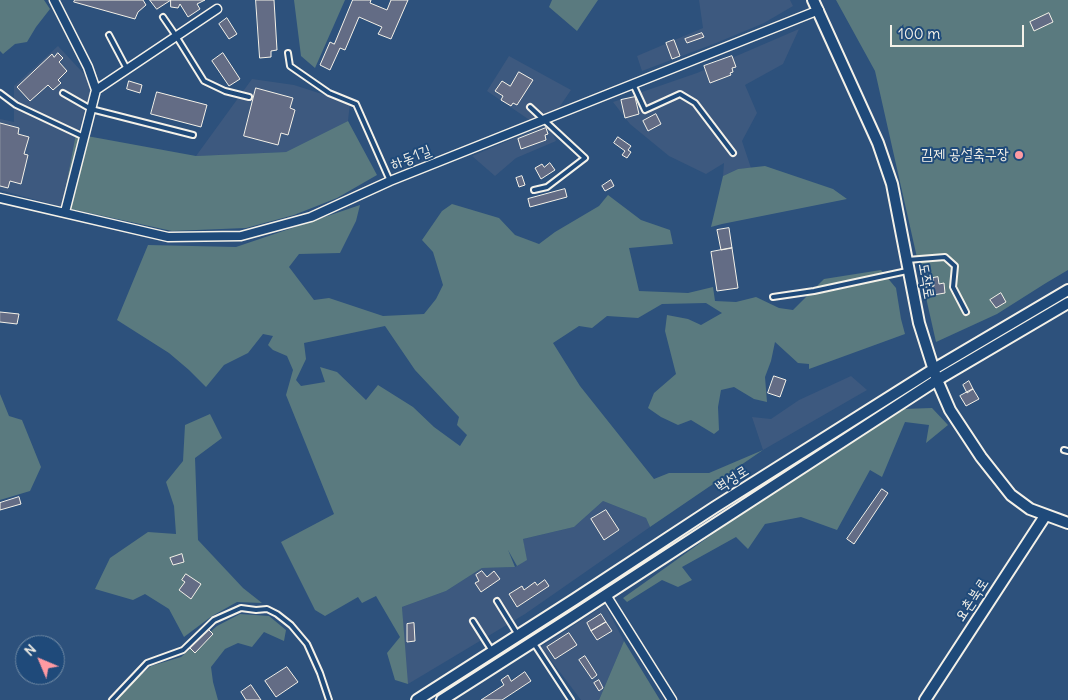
<!DOCTYPE html>
<meta charset="utf-8">
<style>
body{margin:0}
#map{position:relative;width:1068px;height:700px;overflow:hidden;background:#2d517c;font-family:Delius,sans-serif}
canvas{display:block}
.north{position:absolute;left:15px;top:635px;width:50px;height:50px;box-sizing:border-box;background:#1f4a7a;border:1px solid #748da6;border-radius:50%;rotate:315deg;font-size:14px;font-weight:700;line-height:20px;text-align:center;color:#f4f1e8}
.north::after{content:'';display:block;margin:auto;width:18px;height:22px;background:#ff9aa2;clip-path:polygon(50% 0,100% 100%,50% 72%,0 100%)}
.scale{position:absolute;left:890px;top:25px;width:134px;height:22px;box-sizing:border-box;border:2px solid #f4f1e8;border-top:0;padding-left:6px;font-size:15px;line-height:18px;white-space:nowrap;color:#f4f1e8;-webkit-text-stroke:4px #1f4a7a;paint-order:stroke}
</style>
<div id="map">
<canvas width="1068" height="700"></canvas>
<div class="north">N</div>
<div class="scale">100 m</div>
</div>
<script>
const context = document.querySelector('canvas').getContext('2d');
context.lineJoin = 'round';
function fill(path, color) { context.fillStyle = color; context.fill(path, 'evenodd'); }
function stroke(path, color, width, dash) { context.strokeStyle = color; context.lineWidth = width; context.lineCap = dash ? 'butt' : 'round'; context.setLineDash(dash || []); context.stroke(path); }
function drawText(font, color, halo, rows, align = 'center') {
  context.font = font + ' Delius,"Poor Story",sans-serif'; context.lineWidth = 4; context.setLineDash([]); context.textBaseline = 'middle'; context.strokeStyle = halo; context.fillStyle = color; for (const [text, x, y, turn = 0] of rows) {
    context.save(); context.translate(x, y); context.rotate((+turn || 0) * Math.PI / 180); context.textAlign = isNaN(turn) ? turn : align; if (halo) context.strokeText(text, 0, 0); context.fillText(text, 0, 0); context.restore();
  }
}
const built = new Path2D(`
 M699,0H790L793,6L764,23L716,43L642,71L637,56L703,28Z
 M799,29L783,64L745,85L757,113L742,141L751,168L738,169L723,176L724,163L706,174L669,156L630,124L613,102L697,73Z
 M58,46L86,76L91,89L80,127L62,207L0,190V119L14,122V86Z
 M509,56L571,90L556,112L531,121L487,91Z
 M252,79L294,85L350,103L348,121L286,152L196,156Z
 M548,124L556,141L516,158L495,176L472,156Z
 M851,376L867,390L763,450L752,417L771,419L799,400Z
 M603,501L646,518L650,527L525,614L408,684L406,679L402,607L446,591L482,568L515,567L526,560L523,539L574,527Z
 M605,605L624,641L599,700H581L541,647Z`);
const green = new Path2D(`
 M0,0H44L50,9L36,27L27,42L15,44L3,54L0,51Z
 M294,0H345L315,68L301,56Z
 M552,0H598L577,31L549,7Z
 M836,0H1068V270L1046,283L997,314L936,342L875,71Z
 M348,121L377,175L337,198L294,215L246,228L172,231L62,207L76,134L196,156L286,152Z
 M765,166L833,189L847,199L722,224L711,227L723,176L738,169Z
 M608,195L641,220L670,230L673,244L629,248L639,291L688,293L713,287L715,301L736,302L756,297L779,308L793,310L824,279L881,270L896,288L901,319L905,334L809,369V364L798,363L775,342L771,361L765,377L767,402L754,399L734,387L721,390L718,407L719,430L714,434L691,420L678,425L661,417L648,408L654,393L676,374L665,331L667,315L688,319L701,325L722,313L706,303L662,304L638,318L607,316L592,328L579,326L553,343L580,386L654,479L669,473H709L763,450L650,527L646,518L603,501L574,527L523,539L527,560L517,566L508,550L515,567L482,568L446,591L402,607L408,684L395,680L387,653L400,637L376,596L362,603L358,597L325,616L315,610L281,542L334,514L286,395L293,370L287,356L273,350L268,345L273,336L263,334L248,353L224,365L206,387L189,370L169,353L117,320L148,245L236,247L360,205L356,221L340,253L299,254L289,267L314,300L329,298L383,316L424,314L436,299L443,285L433,252L422,240L442,211L452,204L499,218L515,235L539,244L555,232L599,206ZM385,326L415,370L459,417L457,425L467,435L460,446L434,427L413,407L378,385L366,400L337,372L320,367L325,382L301,386L296,380L306,359L304,343Z
 M0,394L9,416L22,420L41,467L30,491L0,500Z
 M932,408L948,425L926,443L929,425L905,422L882,477L870,470L837,530L801,517L765,524L748,549L736,537L682,567L692,580L678,587L662,580L627,602L623,598L752,506L838,452L903,409Z
 M210,414L222,438L195,458L198,540L243,588L262,603L237,602L212,616L184,637L169,609L145,594L133,600L95,589L110,558L148,532L176,534L174,506L166,482L183,461L185,425Z
 M240,614L269,616L286,630L284,641L264,632L252,647L238,643L225,649L211,667L213,682L218,700H113L151,666L181,657L217,626Z
 M624,641L660,700H599Z`);
const building = new Path2D(`
 M75,0H143L146,5L138,12L135,19L74,2Z
 M150,0H171L157,9Z
 M171,0H205L197,4L200,9L188,17L180,4L178,8L171,7Z
 M256,0H274L277,50L271,51V57L260,58Z
 M353,0H371L370,3L387,10L391,0H408L391,39L378,34L382,27L359,17L345,50L340,48L330,70L320,65L330,42L334,44Z
 M1049,13L1053,22L1034,31L1030,22Z
 M227,18L237,34L229,39L219,24Z
 M702,33L704,37L687,43L685,39Z
 M674,40L680,56L672,59L666,43Z
 M58,53L63,58L59,62L67,71L58,80L61,83L53,90L48,85L30,101L17,87L52,54L54,57Z
 M223,53L240,79L229,86L212,61Z
 M732,56L736,67L732,68L733,72L730,73L731,75L710,83L704,66Z
 M519,72L533,80L517,105L513,103L511,106L501,100L503,96L495,91L502,81L510,86Z
 M129,81L142,85L140,93L127,89Z
 M256,88L293,98L290,108L295,110L288,135L281,133L278,145L244,136Z
 M157,92L207,105L201,127L151,114Z
 M635,97L639,114L625,118L621,100Z
 M656,114L661,124L648,131L643,121Z
 M0,123L19,128L18,134L29,137L24,154L28,155L21,184L10,181L8,188L0,186Z
 M546,128L548,134L545,135L546,140L521,149L518,139Z
 M618,137L631,146L628,150L631,152L627,158L622,155L625,151L614,143Z
 M550,163L555,170L541,179L535,168L542,164L544,167Z
 M522,176L525,185L519,187L516,178Z
 M611,180L614,186L605,191L602,186Z
 M565,189L567,197L530,207L528,199Z
 M729,228L732,248L721,250L717,230Z
 M732,248L738,288L717,291L711,252Z
 M938,277L939,284L944,283L945,293L927,296L926,287L934,286L933,278Z
 M1001,293L1006,302L996,308L990,300Z
 M0,312L19,314L17,324L0,322Z
 M774,376L786,380L780,397L768,393Z
 M969,381L973,389L967,393L963,385Z
 M973,389L979,399L966,406L960,396Z
 M882,489L888,493L854,544L847,539Z
 M19,497L21,504L0,510V503Z
 M606,510L619,530L604,540L591,519Z
 M182,554L184,562L173,565L170,558Z
 M482,571L487,577L494,571L500,579L481,592L475,583L479,581L476,575Z
 M186,574L201,584L191,599L179,590L185,582L182,580Z
 M545,580L549,586L517,607L509,594L522,586L524,590L535,582L537,585Z
 M601,614L606,622L591,631L587,623Z
 M606,622L612,631L597,640L591,631Z
 M414,623L415,641L407,642V624Z
 M207,628L213,634L195,653L189,647Z
 M569,633L577,645L555,659L547,647Z
 M585,656L597,675L592,679L579,660Z
 M287,667L298,682L276,697L265,681Z
 M525,672L531,681L502,700H481L504,685L501,680L508,675L511,681Z
 M599,680L603,688L599,691L594,683Z
 M251,685L261,700H246L241,692Z`);
const lane = new Path2D(`
 M163,17L176,36L204,81L225,91L249,97
 M109,35L127,69
 M288,53L290,66L329,93L356,104L390,181
 M633,84L645,110L680,94L695,103L733,153
 M0,93L16,105L84,137
 M63,93L91,109L193,135
 M530,107L585,158L547,187L534,190
 M907,260L945,257L955,266L953,287L966,312
 M773,297L814,291L907,271
 M1064,450L1068,451
 M497,601L518,635
 M473,621L492,651
 M533,642L571,700
 M112,700L147,663L183,650L214,620L241,608L256,610L267,609L277,614L291,625L307,644L320,673L329,700`);
const street = new Path2D(`
 M54,0L88,67L96,90
 M0,198L168,237L241,236L311,217L390,181L819,10
 M65,212L96,90L217,9
 M606,595L672,700`);
const secondary = new Path2D(`
 M813,0L878,143L892,184L919,323L937,380L950,410L981,457L1011,495L1030,509L1068,523
 M417,700L575,599L715,507L934,369L1068,290
 M442,700L572,617L937,380L1068,303
 M925,700L1045,516`);
const markers = [
 [1019,155,5,"#ff9aa2"]
];
const poiNames = [
 ["김제 공설축구장",1009,155]
];
const streetNames = [
 ["하동1길",411,158,-22],
 ["도작로",926,281,80],
 ["벽성로",732,479,-32],
 ["요촌북로",972,600,-57]
];
fill(built, '#3d597f');
fill(green, '#5a7a7f');
fill(building, '#636c85');
stroke(building, '#f4f1e8', 1);
stroke(lane, '#f4f1e8', 8);
stroke(street, '#f4f1e8', 11);
stroke(secondary, '#f4f1e8', 14);
stroke(lane, '#1f4a7a', 4);
stroke(street, '#1f4a7a', 8);
stroke(secondary, '#1f4a7a', 10);
for (const [x, y, r, color] of markers) { const dot = new Path2D(); dot.arc(x, y, r, 0, 2 * Math.PI); context.fillStyle = color; context.fill(dot); stroke(dot, '#1f4a7a', 2); }
drawText('15px', '#f4f1e8', '#1f4a7a', poiNames, 'right');
drawText('15px', '#f4f1e8', '#1f4a7a', streetNames);
</script>
